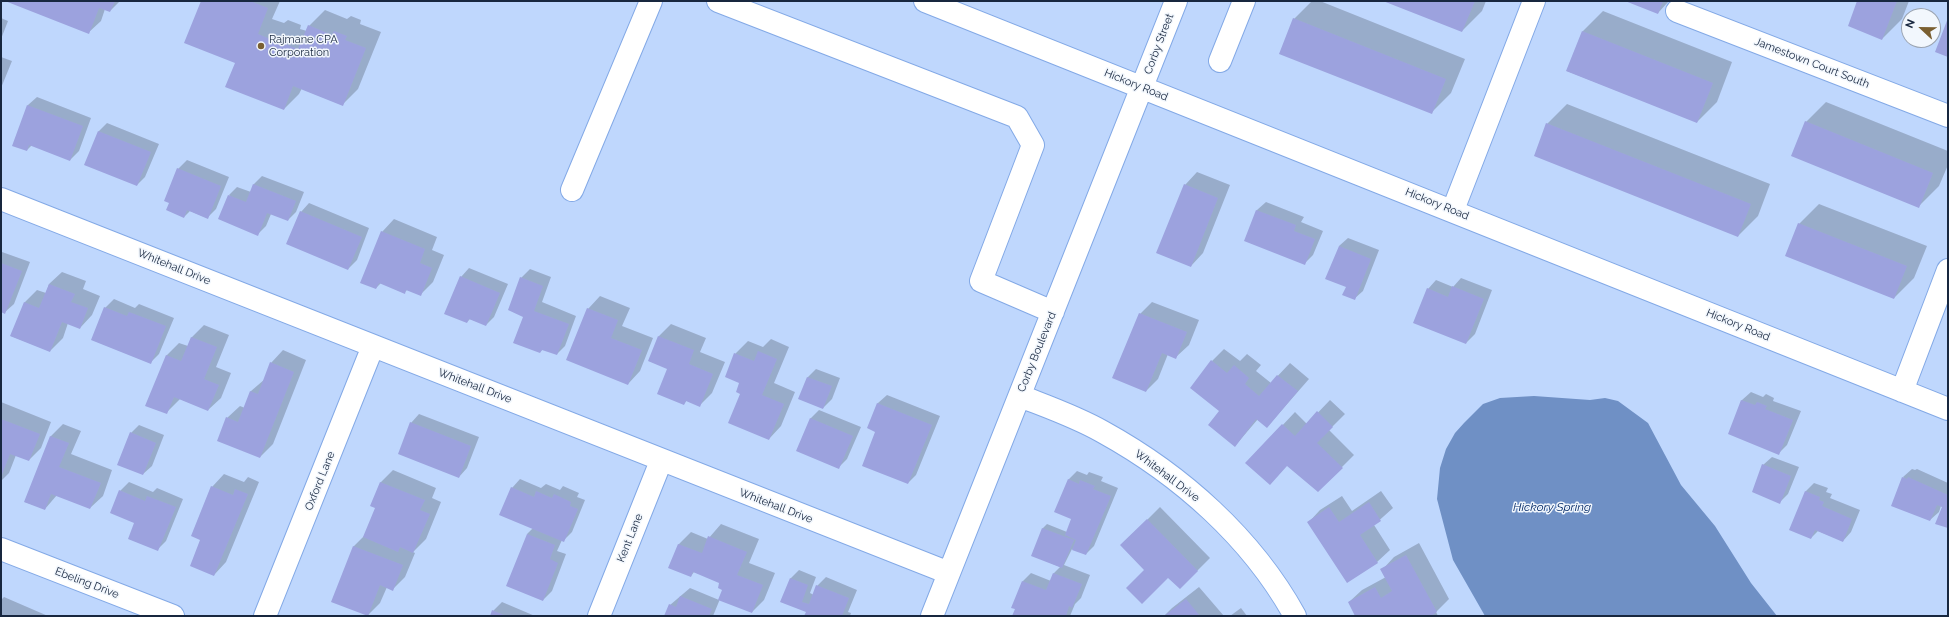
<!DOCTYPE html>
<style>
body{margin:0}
#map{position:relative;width:1949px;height:617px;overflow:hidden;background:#bfd7fd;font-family:Raleway,sans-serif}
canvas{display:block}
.frame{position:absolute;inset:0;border:2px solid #18273f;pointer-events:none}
.north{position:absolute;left:1901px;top:8px;width:40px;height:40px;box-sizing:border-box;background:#f2f7fd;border:1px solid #9ba4b1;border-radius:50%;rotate:292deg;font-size:11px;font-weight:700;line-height:16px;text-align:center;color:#18273f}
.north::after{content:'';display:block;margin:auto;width:14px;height:18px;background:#7a5f31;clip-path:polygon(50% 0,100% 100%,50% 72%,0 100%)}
</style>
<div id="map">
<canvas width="1949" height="617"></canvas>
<div class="frame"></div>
<div class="north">N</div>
</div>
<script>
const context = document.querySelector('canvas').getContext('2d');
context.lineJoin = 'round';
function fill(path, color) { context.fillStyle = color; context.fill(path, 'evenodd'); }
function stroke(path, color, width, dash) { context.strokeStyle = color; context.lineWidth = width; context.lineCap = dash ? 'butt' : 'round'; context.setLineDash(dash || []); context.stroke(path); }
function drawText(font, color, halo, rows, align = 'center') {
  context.font = font + ' Raleway,sans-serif'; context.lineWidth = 3; context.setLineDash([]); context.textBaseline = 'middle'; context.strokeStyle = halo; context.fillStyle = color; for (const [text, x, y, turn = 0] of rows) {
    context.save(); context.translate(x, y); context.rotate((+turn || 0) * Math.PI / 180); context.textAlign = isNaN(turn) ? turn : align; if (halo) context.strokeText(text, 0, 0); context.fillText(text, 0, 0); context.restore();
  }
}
const water = new Path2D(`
 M1534,396L1590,400L1605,398L1618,401L1648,423L1681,485L1715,526L1751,583L1777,616H1485L1453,560L1437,499L1440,468L1446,449L1455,433L1464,423L1483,404L1500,398Z`);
const shadow = new Path2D(`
 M8,1H120L110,11L105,9L101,21L88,33Z
 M202,1H280L272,19L284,23L288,20L301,25L300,29L307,31L309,26L325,10L347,19L351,16L361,20L360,24L381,32L358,89L343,104L302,88L299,94L284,109L236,62Z
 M1312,1H1320L1465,59L1451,93L1431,113L1294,19Z
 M1385,1H1486L1482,11L1462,31Z
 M1628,1H1669L1658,13Z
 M1858,1H1909L1902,19L1882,39Z
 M1603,11L1732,62L1717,102L1697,122L1567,71L1583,31Z
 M1,18L8,21L1,39Z
 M1,57L12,61L1,88Z
 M37,97L91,118L79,151L70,160L32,145L27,150L28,105Z
 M1826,102L1948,151V165L1939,186L1919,206L1806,122Z
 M1567,104L1770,184L1758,216L1738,236L1547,124Z
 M107,123L159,144L145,177L137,185L86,164L99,131Z
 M187,160L229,177L216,209L207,218L190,211L184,217L178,169Z
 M1197,172L1230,185L1203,253L1191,266L1185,185Z
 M262,176L304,192L296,212L288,220L271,214L266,226L258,234L229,195L237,187L251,192L254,184Z
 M1266,202L1304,217L1301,222L1323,231L1313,255L1304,264L1245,240L1257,210Z
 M309,203L369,228L357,260L348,269L301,212Z
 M1819,204L1927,246L1914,278L1894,298L1799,224Z
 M394,219L437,237L432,250L444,255L433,282L420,295L408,289L404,293L381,283L376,288L382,232Z
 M1348,238L1379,250L1363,291L1354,299L1347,287L1339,246Z
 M2,252L30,262L14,304L5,312L1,311Z
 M469,268L508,284L494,317L486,325L470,319L467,322L461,277Z
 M530,269L551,277L542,302L576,316L565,346L557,354L543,349L540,352L521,278Z
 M62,272L86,281L83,289L100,296L92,315L80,328L68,323L63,338L50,351L11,336L25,302L37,290L46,293L49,284Z
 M1461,278L1492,290L1475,334L1466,343L1428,289L1436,280L1453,287Z
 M600,296L630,308L622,326L653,338L640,371L628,384L588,309Z
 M114,299L135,308L139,304L174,318L159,354L150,363L105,308Z
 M1152,302L1199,320L1189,345L1176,357L1168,354L1158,379L1146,391L1140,314Z
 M671,324L706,338L700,352L725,362L712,393L700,405L687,400L684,404L668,368L649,361L659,336Z
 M204,325L229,335L216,367L231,373L221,398L208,410L180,399L166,413L146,405L167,355L179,343L188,346L192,337Z
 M771,339L789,347L774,383L795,392L781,426L769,439L741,394L735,354L748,341L763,347Z
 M1224,349L1240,361L1247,354L1261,365L1256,371L1271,383L1290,363L1309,379L1267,427L1258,419L1235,446L1221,411L1212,361Z
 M283,350L306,360L273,444L260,457L227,418L240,406L245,408L251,391L265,379L271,363Z
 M816,369L840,378L832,399L823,408L800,399L808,377Z
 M1751,392L1763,397L1766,394L1774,398L1773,401L1801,411L1787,445L1779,453L1729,433L1742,400Z
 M887,395L940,416L916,475L908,483L877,431L868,428L878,403Z
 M1330,400L1345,414L1329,430L1354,455L1318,491L1288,465L1247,463L1295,412L1307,424Z
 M1,402L51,422L41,448L29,460L16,455L9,473L1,481Z
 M819,410L861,427L847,459L838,468L797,450L811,418Z
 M419,414L479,437L467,468L459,477L411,423Z
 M63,424L81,431L71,454L112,470L103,496L90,508L57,495L45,509L25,502L51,436Z
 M139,425L164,435L152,466L143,474L131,433Z
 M1772,457L1799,467L1788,494L1780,502L1763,465Z
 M1912,469L1915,470L1917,469L1948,483V527L1943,507L1941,506L1939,512L1930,520L1903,477Z
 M393,470L436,488L432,498L441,502L426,539L413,552L415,553L405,577L393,589L387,587L380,603L368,615L332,601L354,546L365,535L376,507L371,506L381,482Z
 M1077,471L1087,475L1089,472L1103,477L1101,481L1118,488L1094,546L1086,554L1072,549L1064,565L1090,575L1081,598L1075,604L1070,616H1013L1016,609L1012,607L1023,581L1031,573L1051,581L1054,573L1060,567L1032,555L1043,528L1047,524L1067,532L1072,518L1068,480Z
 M224,474L244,482L248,477L259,482L226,562L214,575L202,539L212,487Z
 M520,479L541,488L546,484L560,490L563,486L579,493L577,497L585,500L572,532L563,541L562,540L557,551L566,554L552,591L543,600L527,534L533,528L512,488Z
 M129,482L153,492L157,488L183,499L166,541L157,550L135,522L120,491Z
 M1814,483L1828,488L1826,492L1832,494L1830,498L1860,510L1851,532L1843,541L1818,531L1811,538L1790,529L1806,491Z
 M1381,491L1393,508L1374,525L1390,550L1377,562L1308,523L1320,510L1342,496L1352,511Z
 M1160,507L1210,558L1180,588L1168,576L1145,569L1122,545Z
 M721,524L759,539L749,563L775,573L764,600L752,612L720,599L713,616H665L670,605L690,588L719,600L724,589L721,582L694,572L691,576L678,545L691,532L708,539Z
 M1419,543L1449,599L1436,612L1438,616H1357L1349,602L1362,590L1386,577L1382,570L1394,557Z
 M799,570L816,577L810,593L814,595L817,586L826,577L857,590L848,612L851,613L850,616H805L807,611L782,601L791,578Z
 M1199,587L1224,616H1164L1172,608Z
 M4,597L48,616H1V600Z
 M502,602L535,616H491L493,611Z
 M1241,608L1247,616H1230Z`);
const building = new Path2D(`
 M5,1H115L110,12L99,8L89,34Z
 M201,1H250L268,8L258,34L270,39L271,35L286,41L285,44L298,49L308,25L332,35L334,31L347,36L345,40L366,48L343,106L293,86L284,110L225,87L235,63L184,43Z
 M1383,1H1475L1462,32Z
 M1625,1H1663L1658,14Z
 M1857,1H1897L1882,40L1848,26Z
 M1293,18L1446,79L1432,114L1279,54Z
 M1948,18V57L1935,52Z
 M1582,31L1713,83L1697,123L1566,71Z
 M27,105L83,126L70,161L29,145L27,151L12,146Z
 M1805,121L1933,173L1919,208L1791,156Z
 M1546,123L1751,204L1738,237L1534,156Z
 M98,131L151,152L137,186L84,165Z
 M177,168L221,186L208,219L187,210L184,218L166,210L169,203L164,201Z
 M253,184L296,201L288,221L267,213L258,236L218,219L228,195L246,202Z
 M1184,184L1218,198L1191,267L1156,253Z
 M1256,210L1296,225L1294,231L1315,239L1305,265L1244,241Z
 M300,211L362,237L348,270L286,244Z
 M1798,223L1907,266L1894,299L1785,256Z
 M381,231L425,249L420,263L432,268L421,296L406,290L405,294L379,283L376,289L360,283Z
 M1339,246L1371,259L1355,300L1342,295L1346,287L1325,279Z
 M1,263L22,271L5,314L1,312Z
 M460,276L500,293L486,326L469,319L467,323L444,314Z
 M520,277L543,286L534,311L569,324L557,355L542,350L540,353L513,343L523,317L508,310Z
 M49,284L75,294L71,302L88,308L80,329L62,322L50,352L10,336L24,302L39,308Z
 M1452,286L1484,299L1466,344L1413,323L1427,288L1448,297Z
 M104,307L127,316L129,312L166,326L151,364L91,340Z
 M587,308L618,320L611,338L642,350L628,385L566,360Z
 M1139,313L1187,332L1176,359L1162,353L1146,392L1112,378Z
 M658,336L694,350L689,364L713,374L700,407L686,401L684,405L657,394L667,369L648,361Z
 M191,337L217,347L204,379L219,385L208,411L174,397L167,414L145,406L166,355L181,361Z
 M758,351L777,359L762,395L784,404L769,440L728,423L740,394L736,392L739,383L725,377L734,353L754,361Z
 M1211,360L1227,373L1234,365L1249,378L1245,384L1259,396L1277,375L1298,391L1267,428L1256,419L1235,447L1208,425L1219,411L1190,388Z
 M270,362L294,372L260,458L217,441L226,417L238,422L250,391L258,394Z
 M807,377L832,386L823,409L798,399Z
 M1741,400L1755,405L1757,402L1767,406L1765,409L1793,420L1779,455L1728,434Z
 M877,403L932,425L908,484L862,466L875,432L867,428Z
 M1317,411L1333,427L1317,443L1343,468L1318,492L1287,466L1270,485L1245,463L1282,424L1295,436Z
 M810,418L853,436L839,469L796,451Z
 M1,419L40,434L29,461L10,454L1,477Z
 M410,422L471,446L459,478L398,454Z
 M130,432L156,443L143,475L117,465Z
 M50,436L69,443L59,467L101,483L90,509L51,494L45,510L24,502Z
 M1762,464L1791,476L1780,504L1752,492Z
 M1902,477L1907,479L1908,477L1948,495V528L1935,524L1942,507L1937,505L1930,521L1891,506Z
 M1068,479L1079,484L1080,480L1095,486L1093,489L1111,496L1086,555L1072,550L1076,540L1065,535L1071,519L1054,512Z
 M380,482L425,500L420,510L430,514L413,553L400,547L398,552L363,537L375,508L370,506Z
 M211,486L233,495L235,489L248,494L214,576L190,566L200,540L191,536Z
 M511,487L534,497L536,491L552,498L554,494L571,502L570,506L578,509L564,542L499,515Z
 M119,490L145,501L147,496L176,507L158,551L128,539L134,523L110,513Z
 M1805,491L1820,497L1819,500L1824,502L1822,506L1852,519L1843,542L1815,530L1811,539L1789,530Z
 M1369,502L1381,521L1360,535L1378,563L1347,583L1307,522L1329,507L1339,522Z
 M1147,519L1198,571L1180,589L1168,578L1142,604L1126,588L1144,570L1120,545Z
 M1042,528L1074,540L1062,568L1031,556Z
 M527,534L555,545L550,559L558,563L543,601L506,586Z
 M708,536L747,552L737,575L763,585L752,613L718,600L722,590L718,588L719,583L693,572L691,577L668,568L678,544L702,553Z
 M353,546L403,565L393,591L380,585L368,616L331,602Z
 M1406,555L1437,612L1431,616H1355L1348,602L1375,587L1381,598L1392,591L1380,569Z
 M1053,573L1082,584L1072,608L1069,606L1066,616H1012L1015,609L1011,608L1022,581L1046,590Z
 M790,578L808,585L802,602L809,604L816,585L849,598L842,616H804L806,612L780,602Z
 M680,596L712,609L709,616H664L669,604L676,607Z
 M1186,599L1200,616H1164Z
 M492,610L506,616H490Z`);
const minor = new Path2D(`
 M718,1L1017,117L1033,145L981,281L1053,312
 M925,1L1948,409
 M1677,11L1948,116
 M1220,61L1244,1
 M572,190L651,1
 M1,199L949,573
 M1453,210L1534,1
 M1902,391L1948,270
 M1020,396C1048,407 1077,417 1103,432C1181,475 1252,538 1295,616
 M1,549L173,616
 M265,616L373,346
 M599,616L661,461
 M932,616L1176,1`);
const markers = [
 [261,46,4,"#7a5f31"]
];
const poiNames = [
 ["Rajmane CPA",269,40],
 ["Corporation",269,53]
];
const streetNames = [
 ["Corby Street",1159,44,-69],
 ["Jamestown Court South",1812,63,21],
 ["Hickory Road",1136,85,22],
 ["Hickory Road",1437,204,22],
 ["Whitehall Drive",174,267,22],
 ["Hickory Road",1738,325,22],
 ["Corby Boulevard",1037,352,-68],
 ["Whitehall Drive",475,386,21],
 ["Whitehall Drive",1167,476,37],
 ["Oxford Lane",320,481,-68],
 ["Whitehall Drive",776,506,21],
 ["Kent Lane",630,538,-68],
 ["Ebeling Drive",87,583,21]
];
const waterNames = [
 ["Hickory Spring",1552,507]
];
fill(water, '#6f90c5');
fill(shadow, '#0003');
fill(building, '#9ca2de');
stroke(minor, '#83a9e6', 24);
stroke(minor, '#fff', 22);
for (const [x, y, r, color] of markers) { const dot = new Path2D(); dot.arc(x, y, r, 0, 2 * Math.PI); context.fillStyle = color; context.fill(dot); stroke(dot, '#f2f7fd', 1.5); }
drawText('11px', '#18273f', '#f2f7fd', poiNames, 'left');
drawText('11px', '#18273f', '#f2f7fd', streetNames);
drawText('italic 12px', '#002765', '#f2f7fd', waterNames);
</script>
